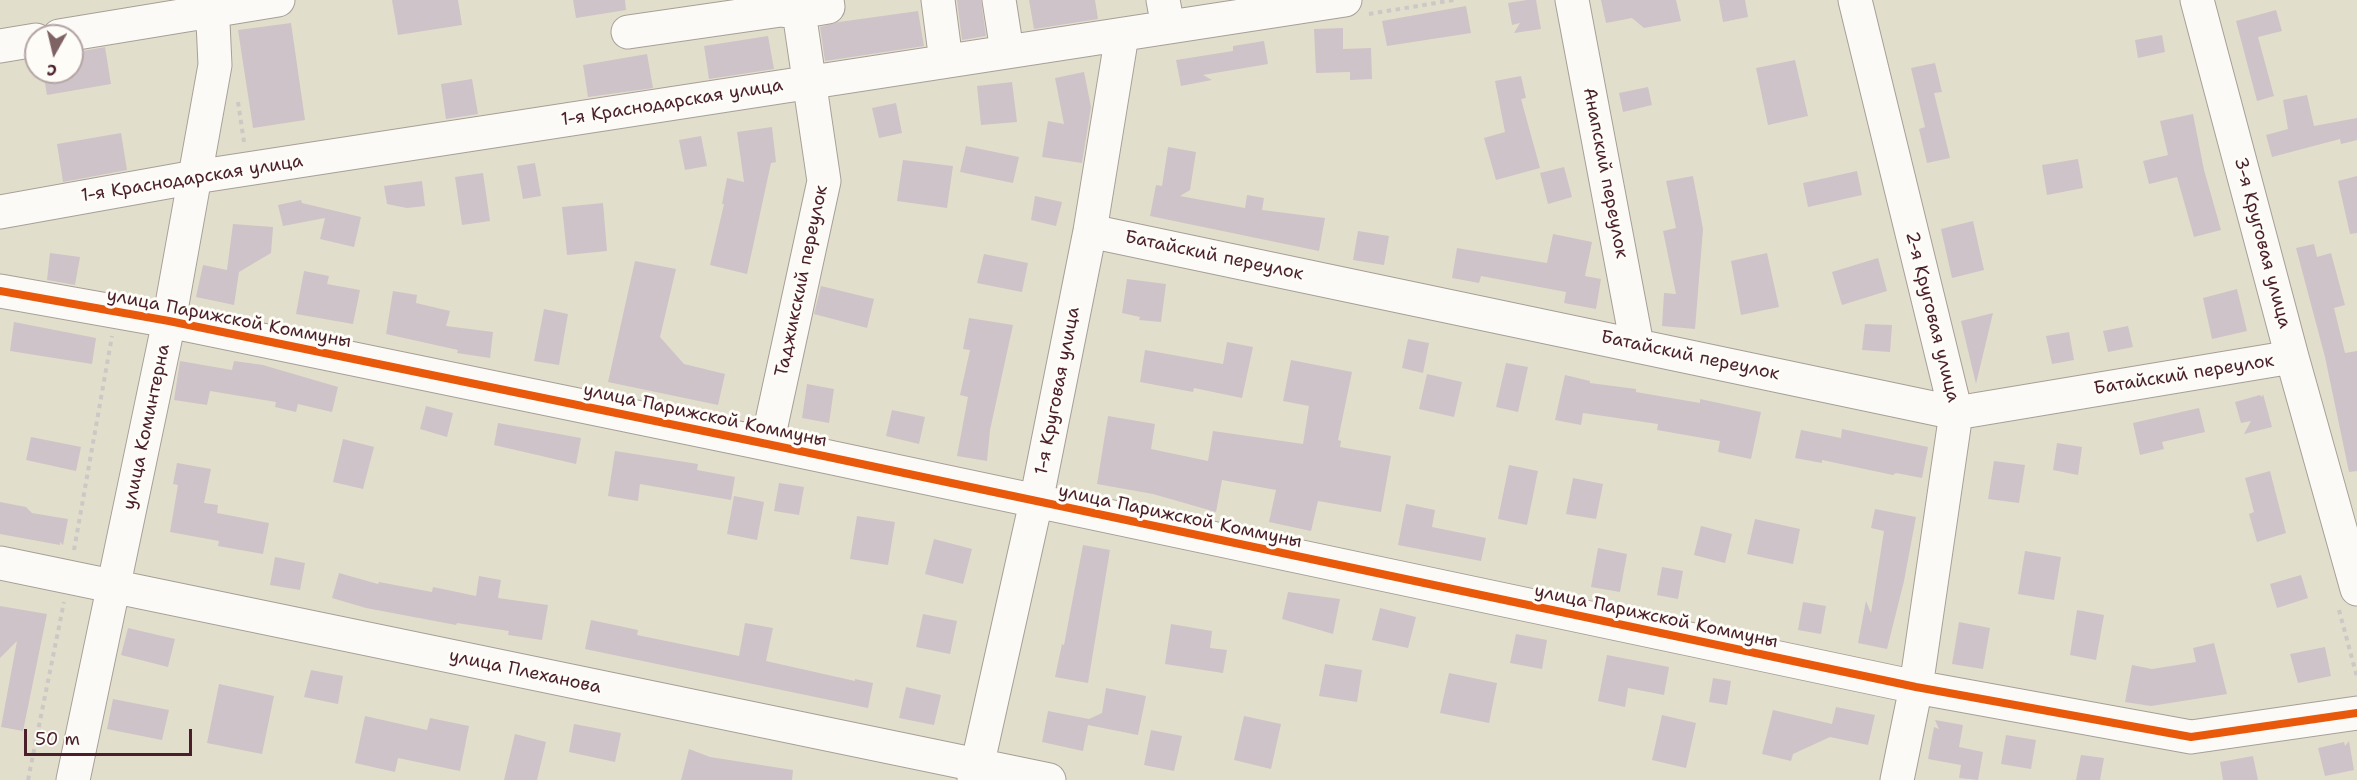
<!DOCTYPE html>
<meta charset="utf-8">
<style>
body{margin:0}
#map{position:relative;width:2357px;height:780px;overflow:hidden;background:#e2decc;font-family:"Shantell Sans",sans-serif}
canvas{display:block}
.north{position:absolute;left:24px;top:24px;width:60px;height:60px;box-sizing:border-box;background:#fdfcf7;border:2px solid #b5a4a5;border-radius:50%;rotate:188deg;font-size:16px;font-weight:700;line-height:24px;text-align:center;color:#4a1f2b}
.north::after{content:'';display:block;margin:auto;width:21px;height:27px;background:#7f6263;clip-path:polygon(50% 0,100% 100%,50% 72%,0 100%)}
.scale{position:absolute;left:24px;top:729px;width:168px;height:27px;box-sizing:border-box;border:3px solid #4a1f2b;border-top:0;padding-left:8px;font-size:18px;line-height:21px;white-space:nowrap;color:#4a1f2b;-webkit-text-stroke:4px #fdfcf7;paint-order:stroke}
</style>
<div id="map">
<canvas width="2357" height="780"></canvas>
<div class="north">С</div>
<div class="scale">50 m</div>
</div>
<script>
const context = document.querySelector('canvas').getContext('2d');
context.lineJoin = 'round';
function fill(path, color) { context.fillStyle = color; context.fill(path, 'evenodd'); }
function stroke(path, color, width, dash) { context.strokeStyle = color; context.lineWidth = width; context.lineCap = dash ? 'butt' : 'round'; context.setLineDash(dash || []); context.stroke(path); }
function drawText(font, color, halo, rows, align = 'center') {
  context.font = font + ' "Shantell Sans",sans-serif'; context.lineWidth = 6; context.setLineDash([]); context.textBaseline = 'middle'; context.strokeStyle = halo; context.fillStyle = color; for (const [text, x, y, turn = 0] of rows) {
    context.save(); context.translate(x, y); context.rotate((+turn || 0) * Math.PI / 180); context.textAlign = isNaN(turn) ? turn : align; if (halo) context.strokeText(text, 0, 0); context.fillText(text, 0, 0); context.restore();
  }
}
const building = new Path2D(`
 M392,0H458L462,25L398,35Z
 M573,0H625L626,10L576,18Z
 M957,0H981L986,36L962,40Z
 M1029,0H1095L1098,19L1034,29Z
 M1527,0H1536L1541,29L1514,33L1520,23L1512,25L1508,3Z
 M1601,0H1676L1681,21L1644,28L1632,18L1606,23Z
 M1719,0H1745L1748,17L1723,22Z
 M1466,6L1471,33L1387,46L1382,21Z
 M2276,10L2282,31L2258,37L2274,96L2257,101L2236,21Z
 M918,11L924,46L825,61L820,27L839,22Z
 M291,23L305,120L253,128L238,30Z
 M1343,28V49L1371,48L1372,79L1350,80V72L1316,73L1314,29Z
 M2162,35L2165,52L2138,58L2135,40Z
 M768,36L774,69L709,79L704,46Z
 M1264,41L1268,64L1203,75L1212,80L1181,86L1176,60L1233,51V46Z
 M105,47L111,84L47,95L43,72H72V53Z
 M647,54L653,88L588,97L583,65Z
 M1795,60L1808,116L1768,125L1756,68Z
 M1935,63L1942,92L1934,93L1950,158L1927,163L1919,129L1925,127L1911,68Z
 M1084,72L1091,107L1082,163L1042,157L1048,121L1064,124L1055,78Z
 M1521,76L1526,98L1521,99L1540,168L1496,180L1484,138L1505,132L1495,81Z
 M472,79L478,114L446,119L441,84Z
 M1012,82L1017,122L981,125L977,86Z
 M1648,87L1652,105L1623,112L1619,93Z
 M2307,95L2314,126L2357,118V140L2341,144L2340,139L2272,157L2266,135L2288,129L2283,100Z
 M896,103L902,133L879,138L872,108Z
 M2193,114L2204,170L2221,230L2194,237L2177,177L2149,184L2143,161L2168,155L2160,121Z
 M772,127L776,162L771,163L747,274L710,265L724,204H722L727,178L744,182L737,132Z
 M121,133L127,170L63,182L57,144Z
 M701,136L707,166L685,170L679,140Z
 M966,146L1019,157L1013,183L960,172Z
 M1168,147L1196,152L1190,190L1180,196L1245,208L1247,195L1264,198L1262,210L1325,218L1319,251L1150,216L1156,185L1162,186Z
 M2078,159L2083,188L2047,195L2042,165Z
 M903,160L953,166L947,208L897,201Z
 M535,163L541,196L523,199L517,166Z
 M1564,167L1572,197L1548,204L1540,173Z
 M1857,171L1862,195L1808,207L1803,183Z
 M483,173L490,221L462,225L455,177Z
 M1693,176L1703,229L1695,329L1662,326L1664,293L1676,294L1663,231L1676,228L1666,181Z
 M2357,176V233L2350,234L2338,181Z
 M422,181L425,206L407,208L387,204L384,186Z
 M1035,196L1062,202L1056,226L1031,220Z
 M301,200L302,203L361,217L354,247L320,239L325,218L283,226L278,205Z
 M603,203L607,251L567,255L562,207Z
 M1973,221L1984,270L1952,278L1941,229Z
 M233,224L273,227L271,253L239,272L234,305L196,297L203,265L227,270Z
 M1358,231L1389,236L1384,265L1353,260Z
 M1553,234L1592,242L1585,276L1601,279L1596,309L1564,303L1566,292L1481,276L1479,283L1452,278L1457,248L1547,263Z
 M2314,244L2317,257L2331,253L2345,305L2334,308L2345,353L2357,351V471L2349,472L2325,357L2296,248Z
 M50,253L80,257L75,285L47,280Z
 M1767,253L1779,307L1741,315L1731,261Z
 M984,254L1028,263L1022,292L977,283Z
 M1878,258L1887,291L1842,305L1832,272Z
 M635,261L676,269L660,337L684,364L725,374L718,405L608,382Z
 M304,271L329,276L327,284L360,290L353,324L296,314Z
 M1127,279L1166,284L1161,322L1139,320L1140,317L1122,313Z
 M821,286L874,299L867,328L814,314Z
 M2237,289L2247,331L2212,339L2203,298Z
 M393,291L417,295L416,303L450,311L446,326L493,332L490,358L457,353L458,350L386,334Z
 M544,309L568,314L559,365L534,361Z
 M1993,313L1976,384L1961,321Z
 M969,318L1013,325L990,430L987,461L957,456L968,397L960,395L970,350L963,349Z
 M14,322L96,338L92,364L10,351Z
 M1865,324L1892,325L1890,352L1862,350Z
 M2128,326L2133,347L2108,352L2103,331Z
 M2069,332L2074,360L2052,364L2046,336Z
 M1408,339L1429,343L1423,373L1402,368Z
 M1227,342L1253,347L1242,398L1194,388L1193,392L1140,382L1145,350L1223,364Z
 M1291,360L1352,372L1338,440L1341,441L1340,447L1391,456L1381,512L1318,501L1311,531L1269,522L1276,490L1222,480L1216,512L1153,494L1097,484L1108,416L1155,424L1151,449L1208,461L1213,431L1303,444L1309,406L1283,401Z
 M180,361L232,370L234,361L263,365L338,387L332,412L298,404L296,412L275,407L276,402L210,391L207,405L174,400Z
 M1506,363L1528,367L1518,412L1496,407Z
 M1427,374L1462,382L1454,417L1419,409Z
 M1565,375L1590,381V383L1636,389V392L1700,403V399L1761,412L1751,459L1718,452L1720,441L1657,430L1658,424L1583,413L1581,425L1555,420Z
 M807,384L834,389L829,423L802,418Z
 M2263,394L2272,427L2244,434L2251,421L2241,423L2235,402L2260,395L2262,397Z
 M426,406L453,413L447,437L420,429Z
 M2199,408L2205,432L2162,442L2164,449L2140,455L2133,423Z
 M892,410L925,417L919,444L886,436Z
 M498,423L581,438L576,464L494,445Z
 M1842,429L1928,447L1922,478L1896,473L1893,475L1822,460V463L1795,458L1801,430L1841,438Z
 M31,437L81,447L76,471L26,460Z
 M343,439L374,447L363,489L333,482Z
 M2057,443L2082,447L2078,475L2053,470Z
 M615,451L698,464L697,470L735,477L731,500L640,484L638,501L608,496Z
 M1994,461L2025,465L2019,503L1988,499Z
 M177,463L211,469L204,503L218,505L217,513L269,523L263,554L218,546L219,541L170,532L178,485L173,484Z
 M1509,465L1538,471L1527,525L1498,519Z
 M2270,471L2286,533L2257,542L2249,514L2254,512L2245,478Z
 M1573,478L1603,484L1596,519L1566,514Z
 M779,483L804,487L799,515L774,511Z
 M734,496L764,502L757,540L727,534Z
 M0,502L26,507L32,513L68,519L63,545L60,542V545L0,534Z
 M1406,504L1435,510L1432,527L1486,538L1481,561L1398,545Z
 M1875,509L1916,517L1904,581L1887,649L1858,643L1866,601L1871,613L1884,531L1871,528Z
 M857,516L895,522L888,565L850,559Z
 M1755,519L1800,529L1793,564L1747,554Z
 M1701,526L1732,534L1725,563L1694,555Z
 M934,539L972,549L963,584L925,574Z
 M1083,545L1110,550L1088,683L1055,677L1062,644L1064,645Z
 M1598,548L1627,554L1620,592L1591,587Z
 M2025,551L2061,557L2054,600L2018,594Z
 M275,557L305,563L300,590L270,585Z
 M1662,567L1683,571L1678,599L1657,595Z
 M339,573L378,584L379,582L432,592L433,587L476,596L479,576L501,580L498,598L548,605L542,640L508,635L509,631L457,623L456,625L366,608L332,598Z
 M2301,575L2308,598L2277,608L2270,584Z
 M1288,592L1340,599L1333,634L1282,619Z
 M1803,602L1826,606L1821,634L1798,630Z
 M0,606L47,614L23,731L1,727L17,641L0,658Z
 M1380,608L1416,617L1408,648L1372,640Z
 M2077,610L2104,615L2096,660L2070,655Z
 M923,614L957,621L950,654L916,647Z
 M591,620L638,630L637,635L739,656L745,623L773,628L766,661L855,681V679L873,683L868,708L585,649Z
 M1959,622L1990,628L1983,669L1952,664Z
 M1171,624L1212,631L1210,648L1227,650L1223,673L1165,664Z
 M128,628L175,639L168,667L121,655Z
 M1516,634L1547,640L1542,669L1510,663Z
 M2214,643L2227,694L2151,706L2125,702L2132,665L2152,669L2196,662L2193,648Z
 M2325,647L2331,676L2298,683L2290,654Z
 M1607,655L1669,667L1664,695L1628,688L1625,707L1598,701Z
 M1325,664L1362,670L1357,702L1319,696Z
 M311,670L343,676L338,704L304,697Z
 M1449,673L1497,683L1489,723L1440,713Z
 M1713,678L1731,681L1727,705L1709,702Z
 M219,684L274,696L262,754L207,743Z
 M906,687L941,695L934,725L899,718Z
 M1106,688L1146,696L1138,735L1088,725L1083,751L1042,742L1048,711L1089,719L1102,713Z
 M113,699L169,710L162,740L107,729Z
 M1836,707L1875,715L1868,745L1830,737L1793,754L1791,761L1762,754L1773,710L1832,724Z
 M1662,715L1696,723L1686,768L1652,760Z
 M365,716L427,730L430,718L469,726L460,771L398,758L395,772L355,763Z
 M1244,716L1281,724L1271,769L1234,760Z
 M1935,720L1963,725L1959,747L1983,752L1978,780L1959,778L1961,765L1928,759L1934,727L1939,729Z
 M574,724L621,733L615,762L569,752Z
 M1151,730L1182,736L1174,771L1144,765Z
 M515,734L546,742L537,780H504Z
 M2006,735L2036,740L2031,769L2001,764Z
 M2349,741L2354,770L2325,776L2318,748L2344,742L2345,746Z
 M689,749L710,757L793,770L792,780H681Z
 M2081,755L2104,758L2100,780H2076Z
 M2253,756L2258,780H2223L2220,762Z`);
const path = new Path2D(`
 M1369,14L1454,0
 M238,102L244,142
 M74,550L112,336
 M2339,610L2357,677
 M28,780L64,602`);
const minor = new Path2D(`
 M938,0L946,61
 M999,0L1007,51
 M1163,0L1168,27
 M1572,0L1637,345
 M1855,0L1956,413L1916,687L1897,780
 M2197,0L2292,357L2357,589
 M799,12L828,7L827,0
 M628,32L781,10L799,12L824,181L767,444
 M59,36L278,0
 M0,46L36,40
 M0,212L195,177L1345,0
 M1090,231L1956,413L2292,357
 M0,291L169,321L767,444L1916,687L2191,737L2357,713
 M0,563L1049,780
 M73,780L169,321L215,65L212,0
 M974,780L1036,502L1090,231L1122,35`);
const cycleway = new Path2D(`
 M0,291L169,321L767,444L1916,687L2191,737L2357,713`);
const streetNames = [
 ["1-я Краснодарская улица",672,103,-9],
 ["Анапский переулок",1605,173,79],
 ["1-я Краснодарская улица",192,179,-9],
 ["3-я Круговая улица",2262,243,75],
 ["Батайский переулок",1214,256,12],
 ["Таджикский переулок",802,281,-78],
 ["2-я Круговая улица",1932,317,76],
 ["улица Парижской Коммуны",229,319,11],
 ["Батайский переулок",1690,356,12],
 ["Батайский переулок",2184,375,-9],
 ["1-я Круговая улица",1058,391,-79],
 ["улица Парижской Коммуны",705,416,12],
 ["улица Коминтерна",147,427,-78],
 ["улица Парижской Коммуны",1180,517,12],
 ["улица Парижской Коммуны",1656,617,12],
 ["улица Плеханова",525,672,12]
];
fill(building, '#cec3c8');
stroke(minor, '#a79f97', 35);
stroke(path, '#ccc8c5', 4, [4.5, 4.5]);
stroke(minor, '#fbfaf7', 33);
stroke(cycleway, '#e8590c', 8);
drawText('18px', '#4a1f2b', '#fdfcf7', streetNames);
</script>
